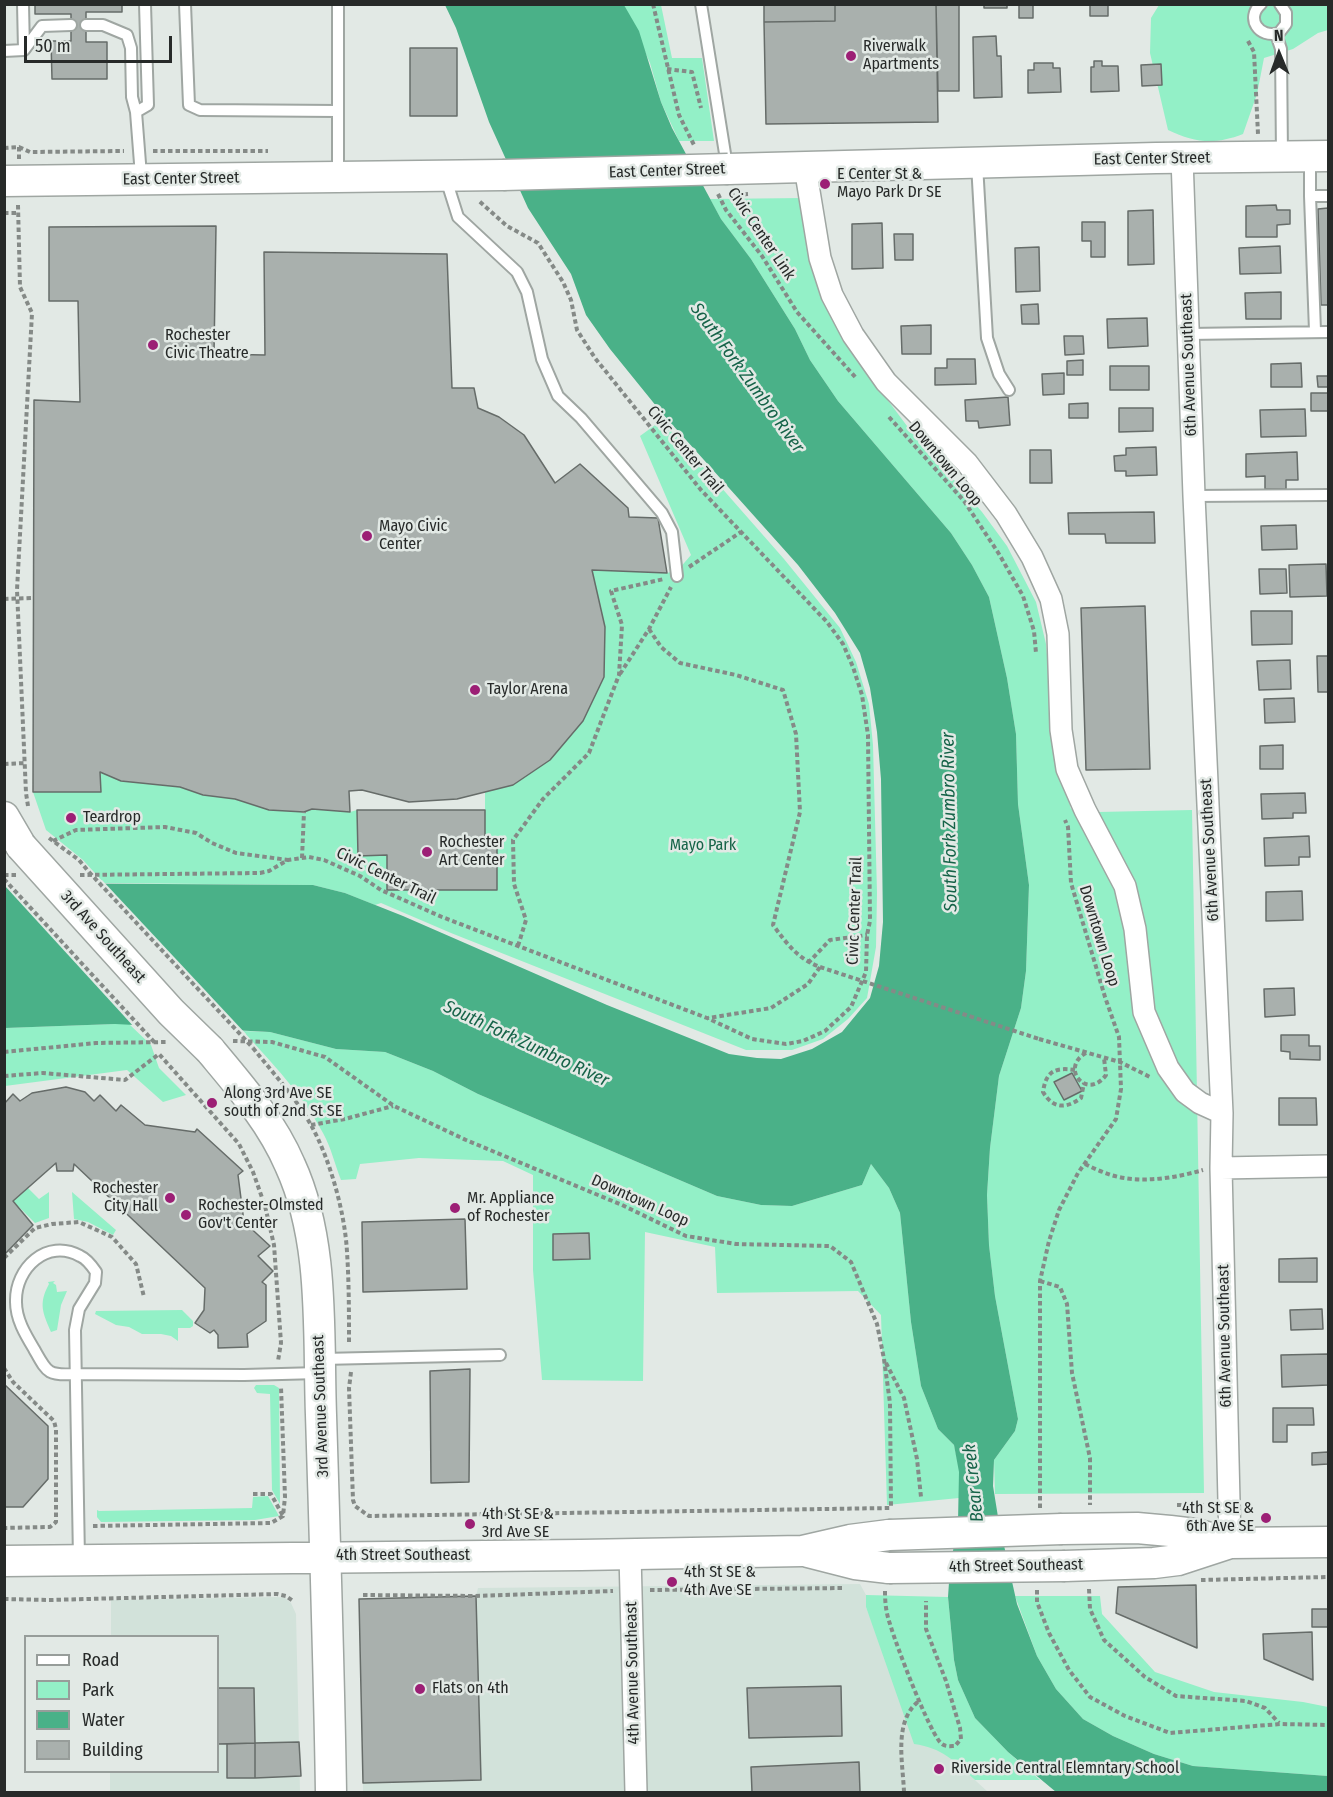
<!DOCTYPE html>
<style>
body{margin:0}
#map{position:relative;width:1333px;height:1797px;overflow:hidden;background:#e2e9e5;font-family:"Fira Sans Condensed",sans-serif}
canvas{display:block}
.frame{position:absolute;inset:0;border:6px solid #272a29;pointer-events:none}
.legend{position:absolute;left:24px;top:1635px;width:195px;height:138px;box-sizing:border-box;background:#e2e9e5;border:2px solid #979d9a;margin:0;padding:8px 10px;list-style:none;font-size:18px;color:#272a29}
.legend li{display:flex;align-items:center;gap:12px;height:30px}
.legend b{width:30px;border:2px solid #979d9a}
.north{position:absolute;left:1249px;top:24px;width:60px;height:60px;-webkit-text-stroke:4px #e2e9e5;paint-order:stroke;rotate:359deg;font-size:16px;font-weight:700;line-height:24px;text-align:center;color:#272a29}
.north::after{content:'';display:block;margin:auto;width:21px;height:27px;background:#272a29;clip-path:polygon(50% 0,100% 100%,50% 72%,0 100%)}
.scale{position:absolute;left:24px;top:36px;width:148px;height:27px;box-sizing:border-box;border:3px solid #272a29;border-top:0;padding-left:8px;font-size:18px;line-height:21px;white-space:nowrap;color:#272a29;-webkit-text-stroke:4px #e2e9e5;paint-order:stroke}
</style>
<div id="map">
<canvas width="1333" height="1797"></canvas>
<div class="frame"></div>
<ul class="legend">
<li><b style="height:8px;background:#fff"></b>Road</li>
<li><b style="height:16px;background:#93f0c7"></b>Park</li>
<li><b style="height:16px;background:#4ab188"></b>Water</li>
<li><b style="height:16px;background:#a9b0ad"></b>Building</li>
</ul>
<div class="north">N</div>
<div class="scale">50 m</div>
</div>
<script>
const context = document.querySelector('canvas').getContext('2d');
context.lineJoin = 'round';
function fill(path, color) { context.fillStyle = color; context.fill(path, 'evenodd'); }
function stroke(path, color, width, dash) { context.strokeStyle = color; context.lineWidth = width; context.lineCap = dash ? 'butt' : 'round'; context.setLineDash(dash || []); context.stroke(path); }
function drawText(font, color, halo, rows, align = 'center') {
  context.font = font + ' "Fira Sans Condensed",sans-serif'; context.lineWidth = 5; context.setLineDash([]); context.textBaseline = 'middle'; context.strokeStyle = halo; context.fillStyle = color; for (const [text, x, y, turn = 0] of rows) {
    context.save(); context.translate(x, y); context.rotate((+turn || 0) * Math.PI / 180); context.textAlign = isNaN(turn) ? turn : align; if (halo) context.strokeText(text, 0, 0); context.fillText(text, 0, 0); context.restore();
  }
}
const built = new Path2D(`
 M860,1584L866,1595V1607L870,1617L931,1746L951,1758L988,1792H363V1783L481,1780L476,1596L478,1588Z
 M277,1597L285,1598L291,1603L296,1614L300,1792H110V1772H218V1636H111V1600Z`);
const green = new Path2D(`
 M624,5H661L672,58H702L714,141H679L661,102L650,63Z
 M1159,5H1328V30L1318,33L1293,49L1264,58L1257,94L1243,134C1215,145 1195,143 1168,130L1150,53L1151,18Z
 M803,198L878,387L907,426L982,512L1007,546L1036,602L1046,644L1056,751L1071,809L1098,812L1192,810L1204,1493L995,1494L994,1460L1015,1431L1018,1419L995,1296L989,1245L987,1195L990,1148L999,1076L1021,1008L1026,971L1029,885L1018,804L1016,734L1007,678L989,597L972,565L951,533L838,401L810,360L795,329L751,259L721,219L710,199Z
 M662,420L784,559L840,628L856,662L869,704L873,745L877,893L876,947L867,998L848,1019L823,1039L792,1050H746L451,933L381,903L375,905L345,893L313,885L104,883L83,860L46,830L33,792L100,791V772L121,781L180,787L203,795L235,799L269,810L304,812L312,809L350,812L357,810L358,855H387V890L485,848V792L604,677L605,627L592,570L667,573L678,570L691,555L640,436Z
 M115,1024H129L151,1045L159,1068L186,1095L163,1102L127,1070L5,1086L4,1028Z
 M243,1031L270,1032L336,1049L385,1052L433,1071L478,1094L717,1196L761,1205L792,1206L862,1185L871,1164L889,1188L900,1213L911,1322L921,1386L938,1429L954,1445L960,1472L959,1498L887,1505L881,1315L858,1291L717,1293L715,1247L645,1232L643,1381L542,1380L533,1270V1175L503,1161L419,1158L360,1164L356,1179L341,1180C335,1165 331,1147 323,1133C303,1095 271,1062 243,1031Z
 M28,1188L39,1199L49,1192V1218L35,1223L13,1201Z
 M72,1192L116,1230L113,1235L88,1222L74,1219Z
 M55,1281L53,1283L56,1285L57,1292L67,1291L61,1305L57,1330L51,1332C43,1313 38,1304 49,1284L48,1282Z
 M182,1310L193,1321V1326L190,1328H178V1341L171,1336L161,1334H142L129,1327L116,1325L95,1314L96,1311Z
 M256,1385H274L279,1388L280,1504L272,1490L270,1394L257,1393L254,1388Z
 M268,1496L279,1516L255,1520L101,1522L97,1517V1510L99,1511L252,1508L253,1497Z
 M866,1595L948,1597L954,1660L958,1680L975,1718L1008,1752L1040,1780H975C954,1761 943,1748 914,1744L866,1607Z
 M1015,1596H1100L1102,1614L1155,1672L1214,1692L1303,1702L1328,1707V1776L1193,1766L1154,1754L1113,1736L1083,1719L1056,1689L1037,1656Z`);
const water = new Path2D(`
 M445,5H624L639,31L661,102L672,128L721,219L751,259L795,329L810,360L838,401L951,533L972,565L989,597L1007,678L1016,734L1018,804L1029,885L1026,971L1021,1008L999,1076L990,1148L987,1195L989,1245L995,1296L1018,1419L1015,1431L994,1460L993,1486L999,1523L1017,1604L1037,1656L1056,1689L1083,1719L1113,1736L1154,1754L1193,1766L1328,1776V1792H1056L1008,1752L975,1718L958,1680L954,1660L948,1597L950,1568L958,1522L959,1472L954,1445L938,1429L921,1386L911,1322L900,1213L889,1188L871,1164L862,1185L792,1206L761,1205L717,1196L478,1094L433,1071L385,1052L336,1049L270,1032L115,1024L5,1028L4,883L313,885L345,893L403,916L607,1005L729,1054L757,1058L781,1059L812,1049L842,1032L870,998L879,966L883,922L881,779L877,732L870,688L860,653L835,613L798,565L661,412L610,349L586,315L571,274L528,208L489,122L456,28Z`);
const pier = new Path2D(`
 M4,880H102L246,1034L135,1028L5,886Z`);
const building = new Path2D(`
 M35,4H122V12H86V42H107V79H52L51,41H71V14H35Z
 M764,4H835V21L764,22Z
 M835,4H936L938,122L766,124L764,22L835,21Z
 M936,4H959V91H938Z
 M984,4H1007V8H984Z
 M1019,4H1033V18H1019Z
 M1090,4H1108V16H1090Z
 M996,36L997,56H1001L1002,97L974,98L973,37Z
 M410,48H457V116H410Z
 M1094,61H1102V66H1118L1119,91L1091,92V67H1094Z
 M1034,63H1053V68H1060L1061,92L1028,93V70H1034Z
 M1161,64L1162,85L1142,86L1141,65Z
 M1276,205L1277,210H1290V224L1277,225V237H1246V206Z
 M1328,208V305H1321L1318,209Z
 M1153,210L1154,264L1128,265V211Z
 M1082,222H1105V257H1091V241H1082Z
 M882,223L883,268L852,269V224Z
 M216,226L214,354L265,355L264,252L447,254L452,388H474L478,408L499,417L524,435L555,483L580,464L628,508L629,517L658,518L667,573L592,570L605,627L604,677L583,721L550,760L513,785L457,799L409,802L362,790L349,791L350,812L312,809L304,812L269,810L235,799L203,795L180,787L121,781L100,772L101,792H33L34,400L80,402L78,301H49V227Z
 M894,234H913V260H895Z
 M1280,246L1281,273L1240,274L1239,248Z
 M1039,247L1040,291L1016,292L1015,248Z
 M1281,292V319H1246L1245,293Z
 M1038,304L1039,324H1022L1021,305Z
 M1147,318L1148,346L1108,348L1107,319Z
 M931,325V354H902L901,326Z
 M1064,336H1083L1084,354L1065,355Z
 M947,359H975L976,384L935,385V368H947Z
 M1083,360V375H1067V361Z
 M1301,363L1302,387H1271V364Z
 M1110,366H1149V390H1110Z
 M1064,373V394L1043,395L1042,374Z
 M1317,376H1328V387H1318Z
 M1311,393H1328V411H1311Z
 M1008,397L1010,425L979,428L978,421H966L965,400Z
 M1088,403V418H1069V404Z
 M1119,408H1153V431L1119,432Z
 M1305,409L1306,436L1261,437L1260,410Z
 M1156,447L1157,475L1126,476V471H1115L1114,456L1126,455V448Z
 M1030,450H1051L1052,483H1030Z
 M1297,452L1298,480H1286V489H1265V476L1246,477V454Z
 M1154,512L1155,543H1106L1105,534H1069L1068,513Z
 M1296,525L1297,549L1262,550L1261,526Z
 M1326,564L1327,596L1290,597L1289,565Z
 M1259,569H1286L1287,593L1260,594Z
 M1145,606L1150,769L1086,770L1081,608Z
 M1251,611H1292V644L1252,645Z
 M1317,656H1328V692H1318Z
 M1290,660L1291,689L1259,690L1257,661Z
 M1294,698L1295,722L1265,723L1264,699Z
 M1283,745V769H1260V746Z
 M1305,793L1306,813H1293V818L1262,819L1261,794Z
 M357,810H485V848H497V890H387V855L358,856Z
 M1309,836L1310,857H1299V865L1265,866L1264,838Z
 M1302,891L1303,920L1266,921V892Z
 M1294,988L1295,1015L1265,1017L1264,989Z
 M1281,1035H1309V1046H1320V1060L1290,1059V1052L1281,1051Z
 M1072,1073L1082,1091L1064,1100L1054,1082Z
 M66,1087L85,1092L94,1101L100,1095L116,1111L121,1105L145,1125L195,1132L197,1129L243,1171L238,1175L244,1222L270,1246L258,1256L273,1271L262,1282L266,1285V1321L247,1334L248,1347L218,1348V1335L214,1330L210,1333L195,1323L204,1310L205,1288L74,1164L73,1171H57L56,1163L13,1201L33,1225L4,1255V1104L13,1094L20,1101L32,1093Z
 M1279,1098H1316L1317,1125H1279Z
 M465,1219L467,1289L363,1292L362,1222Z
 M589,1233L590,1259L553,1260V1234Z
 M1317,1258V1282H1279V1259Z
 M1322,1309L1323,1329L1291,1330L1290,1310Z
 M1328,1354V1385L1282,1387L1281,1355Z
 M470,1369L469,1482L431,1483L430,1371Z
 M4,1384L48,1426V1479L23,1507H4Z
 M1273,1408H1313L1314,1425H1287V1442H1273Z
 M1328,1452V1464L1312,1465V1453Z
 M1196,1585L1197,1648L1116,1613L1118,1587Z
 M476,1596L481,1780L363,1783L359,1599Z
 M1312,1609H1328V1627H1312Z
 M1312,1632L1313,1680L1264,1659L1263,1634Z
 M841,1686L842,1736L749,1738L747,1688Z
 M218,1688H254L255,1743L218,1744Z
 M299,1742L301,1776L255,1778V1743Z
 M255,1743V1778H227V1744Z
 M859,1762L860,1792H752L751,1767Z`);
const path = new Path2D(`
 M653,4L679,115L695,147
 M1248,41L1254,52L1258,134
 M667,69L692,72L701,108
 M4,148L19,147L30,152L124,151
 M153,151H268
 M19,159V147
 M718,194L726,210L762,256L797,312L857,379
 M18,205L20,287L32,313L17,590L26,793L28,806
 M4,213H18
 M889,417L964,501L999,554L1023,596L1034,631L1036,653
 M689,567L741,532
 M649,629L661,647L680,663L736,675L783,690L796,734L800,812L773,925C787,944 798,959 820,967L808,984L771,1008L708,1018
 M620,674L649,629L671,587
 M4,764L25,763
 M49,838L79,860L89,872
 M53,841L76,830L165,827L196,833L212,843L236,853L288,860
 M302,858L304,812
 M4,875H16
 M80,875L260,873L269,871L288,860L309,857L324,860L360,876L381,890L442,917L707,1018L752,1039L786,1044L803,1041L825,1031L851,1007L866,972L867,935L870,921L868,735L862,695L853,667L843,644L827,622L701,490L595,358L577,330L571,300L563,282L538,243L507,226L478,200
 M518,946L526,920L514,884L513,840L543,799L589,753L619,675L622,625L611,591L664,579
 M808,963L830,940L867,935
 M1039,1039L1120,1062L1150,1077
 M233,1041L272,1042L325,1057L394,1106L466,1140L622,1205L686,1236L736,1244L830,1246L851,1262L877,1324L884,1359L890,1403L891,1508
 M253,1048C273,1073 296,1098 311,1125C330,1159 345,1213 347,1252C349,1282 349,1313 349,1344
 M4,1052L96,1043L168,1042
 M1086,1053C1059,1068 1087,1101 1106,1075L1104,1058
 M1075,1070C1055,1067 1046,1071 1043,1092C1053,1109 1066,1109 1081,1098L1084,1083
 M4,1076L43,1073L125,1080L159,1054L239,1144L253,1172L265,1206L274,1245L281,1343L278,1361
 M311,1125L345,1119L393,1106
 M1085,1164C1093,1168 1102,1172 1111,1175C1140,1184 1175,1178 1203,1170
 M4,1258L35,1228L52,1224L79,1222L112,1237L136,1264L144,1297
 M1040,1281L1060,1287L1067,1304L1072,1373L1090,1458V1505
 M886,1363L904,1398L917,1459L921,1497
 M4,1368L13,1382L54,1421L56,1429V1522L50,1527L4,1528
 M351,1372L349,1388L353,1500L355,1506L369,1516L890,1508
 M253,1494H271L283,1516
 M1177,1505H1211
 M1040,1508V1281L1049,1241L1059,1210L1078,1173L1116,1119L1121,1089L1119,1037L1105,997L1071,883L1068,827L1065,820
 M93,1526L271,1523L283,1516L285,1497L281,1387
 M1201,1580L1328,1577
 M1089,1589L1090,1609L1104,1640L1145,1677L1176,1696L1246,1701L1265,1708L1279,1723
 M650,1590L844,1588
 M1037,1590V1602L1049,1633L1069,1670L1090,1697L1125,1716L1170,1733L1280,1724L1328,1725
 M885,1591C885,1602 886,1613 890,1624C895,1642 931,1737 942,1744C946,1747 951,1746 955,1746L961,1739L960,1728L946,1681L926,1629V1601
 M363,1595L476,1596L613,1591
 M4,1599L49,1600L277,1594L286,1596L293,1601
 M904,1792C903,1763 893,1721 919,1701`);
const lane = new Path2D(`
 M23,4L24,50
 M185,4L189,105L200,110L338,111
 M338,4V175
 M701,4L727,166
 M1261,4C1245,18 1259,39 1279,33L1286,24V13L1280,4
 M86,25H103L127,35L131,48L132,97L136,112L141,176
 M1276,34L1281,49L1282,156
 M24,50L42,26L71,25
 M4,51L24,50
 M136,112L148,105L145,4
 M1310,157V196H1328
 M977,164L987,338L999,374L1009,390
 M446,179L458,217L517,272L527,292L542,359L558,396L581,418L662,513L672,532L677,576
 M1310,196L1315,331
 M1188,334L1328,332
 M1194,496L1328,495
 M322,1359L500,1355
 M79,1559L75,1330L79,1309L95,1283L96,1272C92,1266 87,1259 80,1256C47,1238 15,1268 16,1302C16,1319 25,1334 34,1349C47,1372 47,1376 75,1374L244,1375L319,1373`);
const street = new Path2D(`
 M1182,158L1194,496L1222,1113L1221,1168L1230,1543
 M805,167L820,258L832,295L853,335L886,382L967,463L1006,514L1032,557L1051,599L1058,634L1061,730L1067,769L1085,810L1125,886L1135,929L1144,1012L1168,1068L1185,1092L1200,1103L1222,1113
 M1221,1168L1328,1166
 M630,1554L636,1792`);
const secondary = new Path2D(`
 M728,169L1156,158L1328,156
 M4,181L503,175
 M4,817L21,846
 M210,1050C240,1086 271,1121 290,1165C325,1241 318,1333 321,1415C325,1541 329,1667 331,1792
 M1062,1529L1137,1528L1170,1531L1195,1534L1230,1543L1328,1542
 M808,1552L855,1564L889,1568
 M4,1561L581,1555L802,1551L850,1540L889,1535
 M1065,1566L1154,1563L1178,1560L1230,1543`);
const pathBridge = new Path2D(`
 M730,195L748,194
 M4,599L34,598
 M89,872L253,1048
 M4,879L156,1044
 M820,967L1039,1039`);
const secondaryBridge = new Path2D(`
 M503,175L728,169
 M21,846L171,1012L210,1050
 M889,1535L1062,1529
 M889,1568L1065,1566`);
const markers = [
 [851,56,6,"#9c1f75"],
 [825,184,6,"#9c1f75"],
 [153,345,6,"#9c1f75"],
 [367,536,6,"#9c1f75"],
 [475,690,6,"#9c1f75"],
 [71,818,6,"#9c1f75"],
 [427,852,6,"#9c1f75"],
 [212,1103,6,"#9c1f75"],
 [170,1198,6,"#9c1f75"],
 [455,1208,6,"#9c1f75"],
 [186,1215,6,"#9c1f75"],
 [1266,1518,6,"#9c1f75"],
 [470,1524,6,"#9c1f75"],
 [672,1582,6,"#9c1f75"],
 [420,1689,6,"#9c1f75"],
 [939,1769,6,"#9c1f75"]
];
const poiNames = [
 ["Riverwalk",863,47],
 ["Apartments",863,65],
 ["E Center St &",837,175],
 ["Mayo Park Dr SE",837,193],
 ["Rochester",165,336],
 ["Civic Theatre",165,354],
 ["Mayo Civic",379,527],
 ["Center",379,545],
 ["Taylor Arena",487,690],
 ["Teardrop",83,818],
 ["Rochester",439,843],
 ["Art Center",439,861],
 ["Along 3rd Ave SE",224,1094],
 ["south of 2nd St SE",224,1112],
 ["Rochester",158,1189,"right"],
 ["City Hall",158,1207,"right"],
 ["Mr. Appliance",467,1199],
 ["of Rochester",467,1217],
 ["Rochester-Olmsted",198,1206],
 ["Gov't Center",198,1224],
 ["4th St SE &",1254,1509,"right"],
 ["6th Ave SE",1254,1527,"right"],
 ["4th St SE &",482,1515],
 ["3rd Ave SE",482,1533],
 ["4th St SE &",684,1573],
 ["4th Ave SE",684,1591],
 ["Flats on 4th",432,1689],
 ["Riverside Central Elemntary School",951,1769]
];
const streetNames = [
 ["East Center Street",1152,159,-1],
 ["East Center Street",667,171,-2],
 ["East Center Street",181,179,-1],
 ["Civic Center Link",761,234,56],
 ["6th Avenue Southeast",1189,365,-92],
 ["Civic Center Trail",685,450,50],
 ["Downtown Loop",945,464,50],
 ["6th Avenue Southeast",1210,850,-93],
 ["Civic Center Trail",386,876,26],
 ["Civic Center Trail",855,911,-88],
 ["Downtown Loop",1099,936,73],
 ["3rd Ave Southeast",103,937,48],
 ["Downtown Loop",640,1201,24],
 ["6th Avenue Southeast",1225,1336,-91],
 ["3rd Avenue Southeast",321,1406,-92],
 ["4th Street Southeast",403,1556],
 ["4th Street Southeast",1016,1566,-1],
 ["4th Avenue Southeast",633,1673,-91]
];
const parkNames = [
 ["Mayo Park",703,846]
];
const waterNames = [
 ["South Fork Zumbro River",747,378,54],
 ["South Fork Zumbro River",950,822,-91],
 ["South Fork Zumbro River",526,1044,25],
 ["Bear Creek",974,1483,-96]
];
fill(built, '#d2e2da');
fill(green, '#93f0c7');
fill(water, '#4ab188');
fill(pier, '#e2e9e5');
fill(building, '#a9b0ad');
stroke(building, '#666c69', 1.5);
stroke(lane, '#9fa6a2', 14);
stroke(street, '#9fa6a2', 24);
stroke(secondary, '#9fa6a2', 33);
stroke(path, '#858a87', 4, [4.5, 3]);
stroke(lane, '#fff', 10);
stroke(street, '#fff', 21);
stroke(secondary, '#fff', 30);
stroke(secondaryBridge, '#9fa6a2', 33, []);
stroke(pathBridge, '#858a87', 4, [4.5, 3]);
stroke(secondaryBridge, '#fff', 30);
for (const [x, y, r, color] of markers) { const dot = new Path2D(); dot.arc(x, y, r, 0, 2 * Math.PI); context.fillStyle = color; context.fill(dot); stroke(dot, '#e2e9e5', 2); }
drawText('16px', '#272a29', '#e2e9e5', poiNames, 'left');
drawText('16px', '#272a29', '#e2e9e5', streetNames);
drawText('16px', '#156448', '#e2e9e5', parkNames);
drawText('italic 18px', '#156348', '#e2e9e5', waterNames);
</script>
